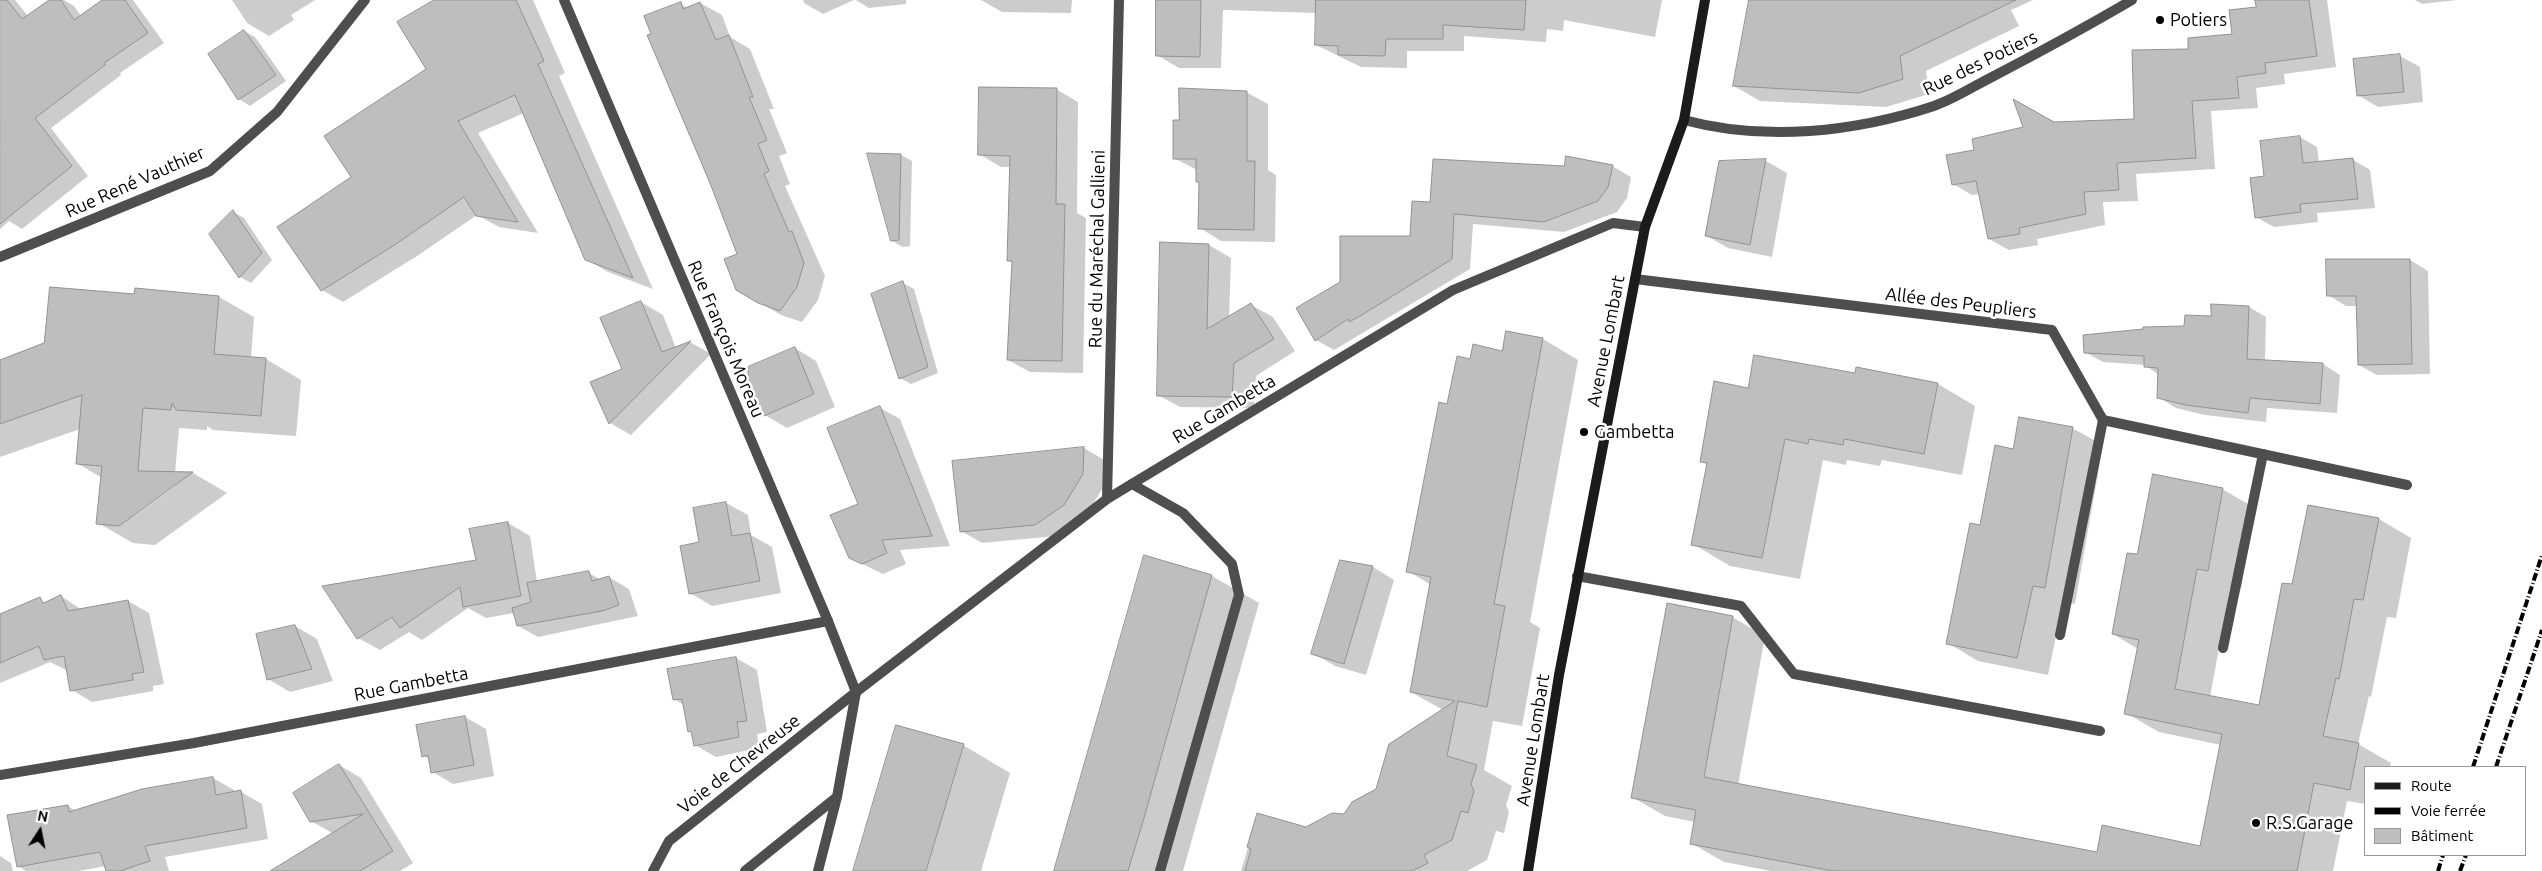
<!DOCTYPE html>
<meta charset="utf-8">
<style>
body{margin:0}
#map{position:relative;width:2542px;height:871px;overflow:hidden;background:#fff;font-family:Ubuntu,sans-serif}
canvas{display:block}
.legend{position:absolute;left:2364px;top:766px;width:162px;height:90px;box-sizing:border-box;background:#fff;border:1px solid #999;margin:0;padding:6px 9px;list-style:none;font-size:15px;color:#000}
.legend li{display:flex;align-items:center;gap:10px;height:25px}
.legend b{width:25px;border:1px solid #999}
.north{position:absolute;left:15px;top:806px;width:50px;height:50px;-webkit-text-stroke:4px #fff;paint-order:stroke;rotate:11deg;font-size:14px;font-weight:700;line-height:20px;text-align:center;color:#000}
.north::after{content:'';display:block;margin:auto;width:18px;height:22px;background:#000;clip-path:polygon(50% 0,100% 100%,50% 72%,0 100%)}
</style>
<div id="map">
<canvas width="2542" height="871"></canvas>
<ul class="legend">
<li><b style="height:6px;background:#1b1b1b"></b>Route</li>
<li><b style="height:6px;background:#000"></b>Voie ferrée</li>
<li><b style="height:14px;background:#bebebe"></b>Bâtiment</li>
</ul>
<div class="north">N</div>
</div>
<script>
const context = document.querySelector('canvas').getContext('2d');
context.lineJoin = 'round';
function fill(path, color) { context.fillStyle = color; context.fill(path, 'evenodd'); }
function stroke(path, color, width, dash) { context.strokeStyle = color; context.lineWidth = width; context.lineCap = dash ? 'butt' : 'round'; context.setLineDash(dash || []); context.stroke(path); }
function drawText(font, color, halo, rows, align = 'center') {
  context.font = font + ' Ubuntu,sans-serif'; context.lineWidth = 5; context.setLineDash([]); context.textBaseline = 'middle'; context.strokeStyle = halo; context.fillStyle = color; for (const [text, x, y, turn = 0] of rows) {
    context.save(); context.translate(x, y); context.rotate((+turn || 0) * Math.PI / 180); context.textAlign = isNaN(turn) ? turn : align; if (halo) context.strokeText(text, 0, 0); context.fillText(text, 0, 0); context.restore();
  }
}
const shadow = new Path2D(`
 M0,0H15L28,16L51,0H64L74,6L81,16L104,0H133L164,43L120,73L121,75L51,128L88,176L22,229L9,221L0,229Z
 M232,0H315L291,15L294,20L269,36L247,23Z
 M437,0H533L565,73L559,76L653,289L608,272L586,259L524,113L478,133L538,233L499,227L477,215L417,256L343,302L322,290L353,178L428,69Z
 M803,0H854L823,14L804,3Z
 M856,0H906V4L869,8Z
 M981,0H1072L1071,13L1002,12Z
 M1168,0H1662L1655,37L1564,20L1563,31L1547,29L1546,42L1464,36V51H1407V68L1361,67L1316,45L1317,13L1223,10L1221,68H1179L1157,55Z
 M1750,0H2033L2011,10L2019,26L1926,71L1929,94L1886,107L1760,101L1734,86Z
 M2256,0H2327L2336,67L2284,74L2285,84L2256,88L2258,108L2211,111L2215,169L2136,174L2138,201L2103,202L2105,225L2037,239L2038,245L2009,250L1989,239L1980,194L1972,195L1953,184L1975,151L2054,123L2135,120L2190,50L2233,36L2257,8Z
 M2415,0H2457L2422,4Z
 M700,3L722,15L730,37L750,49L774,109H769L787,153L779,156L790,184L785,186L825,276L818,300L802,322L781,315L759,302L653,34L680,4L688,8Z
 M244,31L255,37L286,81L250,106L239,99L210,55Z
 M2400,56L2420,67L2423,102L2378,107L2358,95Z
 M1056,89L1078,102L1077,213L1086,218L1083,373L1030,372L1008,360L1013,263L1008,260L1011,167H1001L979,154Z
 M1246,92L1268,104V170L1276,175L1275,242L1221,241L1200,228L1201,184L1197,182V170L1174,158L1180,121Z
 M2300,137L2317,147L2319,162L2352,159L2370,170L2375,208L2317,213L2318,222L2274,227L2256,217L2266,177Z
 M901,155L912,161L910,246L903,247L892,241Z
 M1766,161L1787,173L1772,257L1728,248L1707,236Z
 M1612,166L1631,177L1627,198L1617,212L1564,232L1473,224L1470,269L1334,350L1316,340L1342,282L1411,237L1431,203L1565,167Z
 M233,212L244,218L272,260L251,283L240,277Z
 M1161,244L1209,245L1231,258L1229,318L1251,305L1273,317L1295,351L1256,376L1254,408L1180,407L1158,395Z
 M2327,260H2410L2428,271L2430,374L2377,375L2359,365L2358,306H2346L2328,295Z
 M903,283L914,289L938,373L911,384L900,378Z
 M136,295L219,297L254,317L251,358L266,359L301,380L296,436L213,430L207,426V430L179,428L175,473H193L227,493L155,545L133,543L98,523L102,478L77,463L80,429L0,457V361L45,344ZM174,484L175,486L135,515V512Z
 M641,302L663,315L676,348L690,342L711,354L631,435L610,423Z
 M2249,307L2266,317L2265,361L2323,364L2340,375L2337,413L2267,408L2266,422L2205,415L2176,408L2158,397L2159,375L2145,365L2103,362L2085,352L2185,328L2212,317Z
 M1507,332L1543,339L1578,360L1530,622L1540,628L1522,726L1493,721L1484,770L1512,786L1506,805L1509,812L1504,833L1496,831L1487,860L1467,871H1241L1258,814L1306,829L1344,815L1377,790L1443,710L1411,692L1431,585L1408,571L1448,405L1471,360L1503,352Z
 M795,348L816,361L835,407L787,428L765,415Z
 M1856,374L1938,384L1975,406L1962,475L1882,460L1880,466L1847,460L1846,465L1823,460L1800,579L1730,566L1693,544L1708,465L1701,461L1749,389Z
 M880,408L900,419L950,546L900,550L906,564L883,574L850,558Z
 M2072,428L2103,445L2075,604L2063,602L2048,675L1978,661L1948,643L2014,450Z
 M1084,448L1104,460V486L1085,517L1056,536L982,543L961,531Z
 M2222,489L2255,508L2241,589L2230,588L2210,697L2260,707L2293,586L2379,519L2411,538L2396,618L2387,617L2371,697L2369,696L2358,744L2391,763L2390,767H2366V804L2347,801L2333,871H1771L1724,862L1691,843L1695,822L1665,816L1632,797L1732,617L1765,636L1738,785L2098,853L2201,847L2221,745L2159,732L2126,713L2138,649L2113,634L2138,556Z
 M726,503L748,515L751,535L772,547L781,593L712,606L690,593L701,543Z
 M508,523L530,536L537,582L589,573L601,580L609,577L629,589L638,616L538,637L518,626L514,613L486,618L468,608L422,640L409,632L380,650L358,638L477,561Z
 M1341,561L1373,567L1394,580L1366,675L1335,666L1313,653Z
 M1212,576L1259,603L1183,871H1056Z
 M61,596L82,610L128,601L149,613L164,684L153,686V691L92,702L72,690L68,671L50,662L0,683V616L40,600L46,603Z
 M295,626L317,639L333,681L290,692L268,679Z
 M736,658L757,670L767,732L757,734L759,748L716,757L695,745L693,733L689,731L685,706L674,699Z
 M465,717L486,729L494,776L453,784L433,772L431,760L423,756Z
 M963,745L1010,773L981,871H854Z
 M339,765L361,778L413,863L400,871H272L334,834L311,821Z
 M213,778L234,790V793L241,792L262,804L268,839L165,857L169,871H107L106,866L79,871H26L18,866L68,806L76,811Z
 M0,856L11,863L13,871H0Z`);
const building = new Path2D(`
 M0,0H7L22,19L49,0H61L74,20L102,0H125L148,33L104,63L105,65L35,118L72,166L0,224Z
 M434,0H516L544,61L538,64L633,278L585,260L515,95L458,121L518,222L476,216L464,197L396,244L321,291L277,227L351,177L324,136L426,69L397,22Z
 M1156,0H1201L1200,57L1156,56Z
 M1316,0H1526L1524,30L1443,25V39H1386L1385,56L1338,55V46L1315,45Z
 M1749,0H2016L1900,56L1903,79L1859,93L1733,86Z
 M2255,0H2309L2317,56L2265,63L2266,73L2237,77L2239,98L2192,101L2196,158L2117,163L2119,190L2084,192L2086,214L2019,228L2020,234L1988,239L1976,181L1952,185L1946,155L1974,150L1972,139L2023,127L2013,99L2054,122L2134,119L2132,50L2188,49V38L2232,34L2229,10L2256,7Z
 M681,2L683,9L700,2L716,40L729,35L753,97H749L767,140L758,144L769,171L764,174L789,232L792,231L804,263L797,287L780,311L758,303L736,290L724,259L737,254L710,183L647,35L651,34L644,16Z
 M244,30L276,75L238,100L208,54Z
 M2400,54L2404,92L2357,96L2353,59Z
 M979,87L1057,88L1056,204H1065L1062,361L1007,360L1012,261H1007L1010,156L978,155Z
 M1179,88L1247,91V161H1255L1254,230L1198,229L1199,182H1196V159H1173V120H1179Z
 M2300,136L2303,163L2353,158L2358,199L2300,204L2301,212L2255,218L2250,178L2264,176L2260,141Z
 M867,153L901,154L899,240L891,241Z
 M1566,156L1613,165L1608,187L1598,201L1544,222L1454,214L1452,259L1362,315L1349,322L1348,319L1315,341L1296,308L1340,282V236H1410L1412,201L1430,202L1433,159L1564,166Z
 M1766,159L1750,245L1705,236L1719,161Z
 M233,210L262,253L239,278L209,234Z
 M1160,242L1209,244L1207,329L1251,303L1274,339L1234,363L1232,397L1157,396Z
 M2326,259H2410L2412,364L2358,365L2356,296H2327Z
 M903,281L928,367L899,379L871,294Z
 M50,287L134,294L135,288L219,296L214,354L266,358L261,416L176,410L172,403L171,410L143,408L138,471L193,472L119,526L96,524L102,466L76,464L82,395L0,424V360L44,343Z
 M641,301L662,352L691,341L609,424L590,382L622,369L600,318Z
 M2211,304L2249,306L2247,359L2323,363L2320,404L2250,398L2248,413L2186,405L2157,398L2158,368L2144,367V356L2084,353L2083,335L2143,329V327L2184,326L2185,315L2211,316Z
 M1506,331L1543,338L1494,604L1505,606L1487,707L1458,701L1447,756L1477,765L1471,784L1474,791L1468,813L1461,811L1452,840L1424,855L1428,863L1412,871H1245L1251,849L1247,847L1257,813L1306,827L1332,813L1344,814L1352,802L1376,789L1389,744L1455,701L1410,692L1431,577L1406,572L1439,402L1447,404L1457,356L1470,359L1473,344L1502,351Z
 M795,347L814,394L764,416L748,379V367Z
 M1754,355L1855,373L1856,367L1938,383L1924,454L1844,439L1843,445L1809,439L1808,444L1785,439L1762,558L1691,545L1707,463L1700,462L1714,381L1748,388Z
 M880,406L932,536L882,540L887,553L862,564L849,558L830,515L858,504L827,428Z
 M2019,417L2073,427L2045,588L2033,586L2017,658L1946,644L1970,523L1980,525L1995,445L2013,449Z
 M1084,447L1083,474L1064,505L1035,525L960,532L952,461Z
 M2153,474L2223,488L2208,571L2197,569L2175,689L2259,705L2282,583L2292,584L2308,505L2379,518L2363,600L2354,599L2339,679L2336,678L2323,736L2359,743L2350,790L2314,783L2297,871H1833L1690,844L1696,810L1631,798L1667,603L1733,616L1704,777L2097,852L2102,825L2200,846L2222,734L2124,714L2139,640L2112,634L2127,553L2137,554Z
 M726,502L732,536L750,533L760,581L689,594L680,546L699,542L693,508Z
 M508,522L521,596L463,607L460,587L400,628L392,617L357,639L322,586L476,560L469,529Z
 M1144,555L1212,575L1144,818L1128,871H1054Z
 M1340,560L1373,566L1344,664L1311,654Z
 M589,571L592,581L609,576L619,605L602,611L517,626L512,608L531,602L527,583Z
 M61,595L68,611L128,600L144,672L132,674L133,680L70,691L64,656L44,660L39,646L0,663V614L40,597L43,603Z
 M295,625L312,669L267,680L256,634Z
 M736,657L747,721L737,722L739,737L694,746L691,731L688,732L682,699L673,700L667,669Z
 M465,716L474,765L431,773L428,755L422,757L416,725Z
 M896,725L964,744L926,871H853Z
 M339,764L393,851L360,871H270L363,814L310,822L293,793Z
 M213,777L216,795L241,790L247,828L145,846L150,861L120,871H106L100,852L17,867L7,815L68,805L69,812L142,789Z`);
const service = new Path2D(`
 M1132,484L1183,513L1232,564L1239,595L1160,871
 M1577,576L1741,606L1794,674L2100,731
 M2060,635L2103,420
 M2223,648L2263,454
 M745,871L837,797L856,692
 M818,871L837,797`);
const minor = new Path2D(`
 M1684,120C1765,142 1855,132 1934,106C1954,99 1974,86 1992,77C2040,52 2086,27 2132,0
 M0,257L210,171L277,112L365,0
 M1635,279L2052,330L2103,420L2407,485
 M1107,499L1119,0
 M0,775L194,743L828,621
 M653,871L669,841L856,692L1107,499L1453,290L1613,223L1645,227`);
const tertiary = new Path2D(`
 M564,0L828,621L856,692`);
const secondary = new Path2D(`
 M1528,871L1559,675L1645,227L1684,120L1705,0`);
const rail = new Path2D(`
 M2473,767L2542,555
 M2496,767L2542,630
 M2438,871L2443,855
 M2460,871L2466,855`);
const markers = [
 [2160,20,5,"#000"],
 [1584,432,5,"#000"],
 [2256,823,5,"#000"]
];
const poiNames = [
 ["Potiers",2170,20],
 ["Gambetta",1594,432],
 ["R.S.Garage",2266,823]
];
const streetNames = [
 ["Rue des Potiers",1980,63,-26],
 ["Rue René Vauthier",135,182,-24],
 ["Rue du Maréchal Gallieni",1097,249,-89],
 ["Allée des Peupliers",1961,303,7],
 ["Rue François Moreau",726,339,67],
 ["Avenue Lombart",1606,341,-79],
 ["Rue Gambetta",1224,409,-31],
 ["Rue Gambetta",411,684,-11],
 ["Avenue Lombart",1533,740,-81],
 ["Voie de Chevreuse",739,764,-38]
];
fill(shadow, '#0003');
fill(building, '#bebebe');
stroke(building, '#929292', 1);
stroke(service, '#4e4e4e', 10);
stroke(minor, '#4e4e4e', 10);
stroke(tertiary, '#4e4e4e', 10);
stroke(secondary, '#1b1b1b', 10);
stroke(rail, '#000', 4, [8, 2.5, 1, 2.5]);
for (const [x, y, r, color] of markers) { const dot = new Path2D(); dot.arc(x, y, r, 0, 2 * Math.PI); context.fillStyle = color; context.fill(dot); stroke(dot, '#fff', 2); }
drawText('18px', '#000', '#fff', poiNames, 'left');
drawText('18px', '#000', '#fff', streetNames);
</script>
